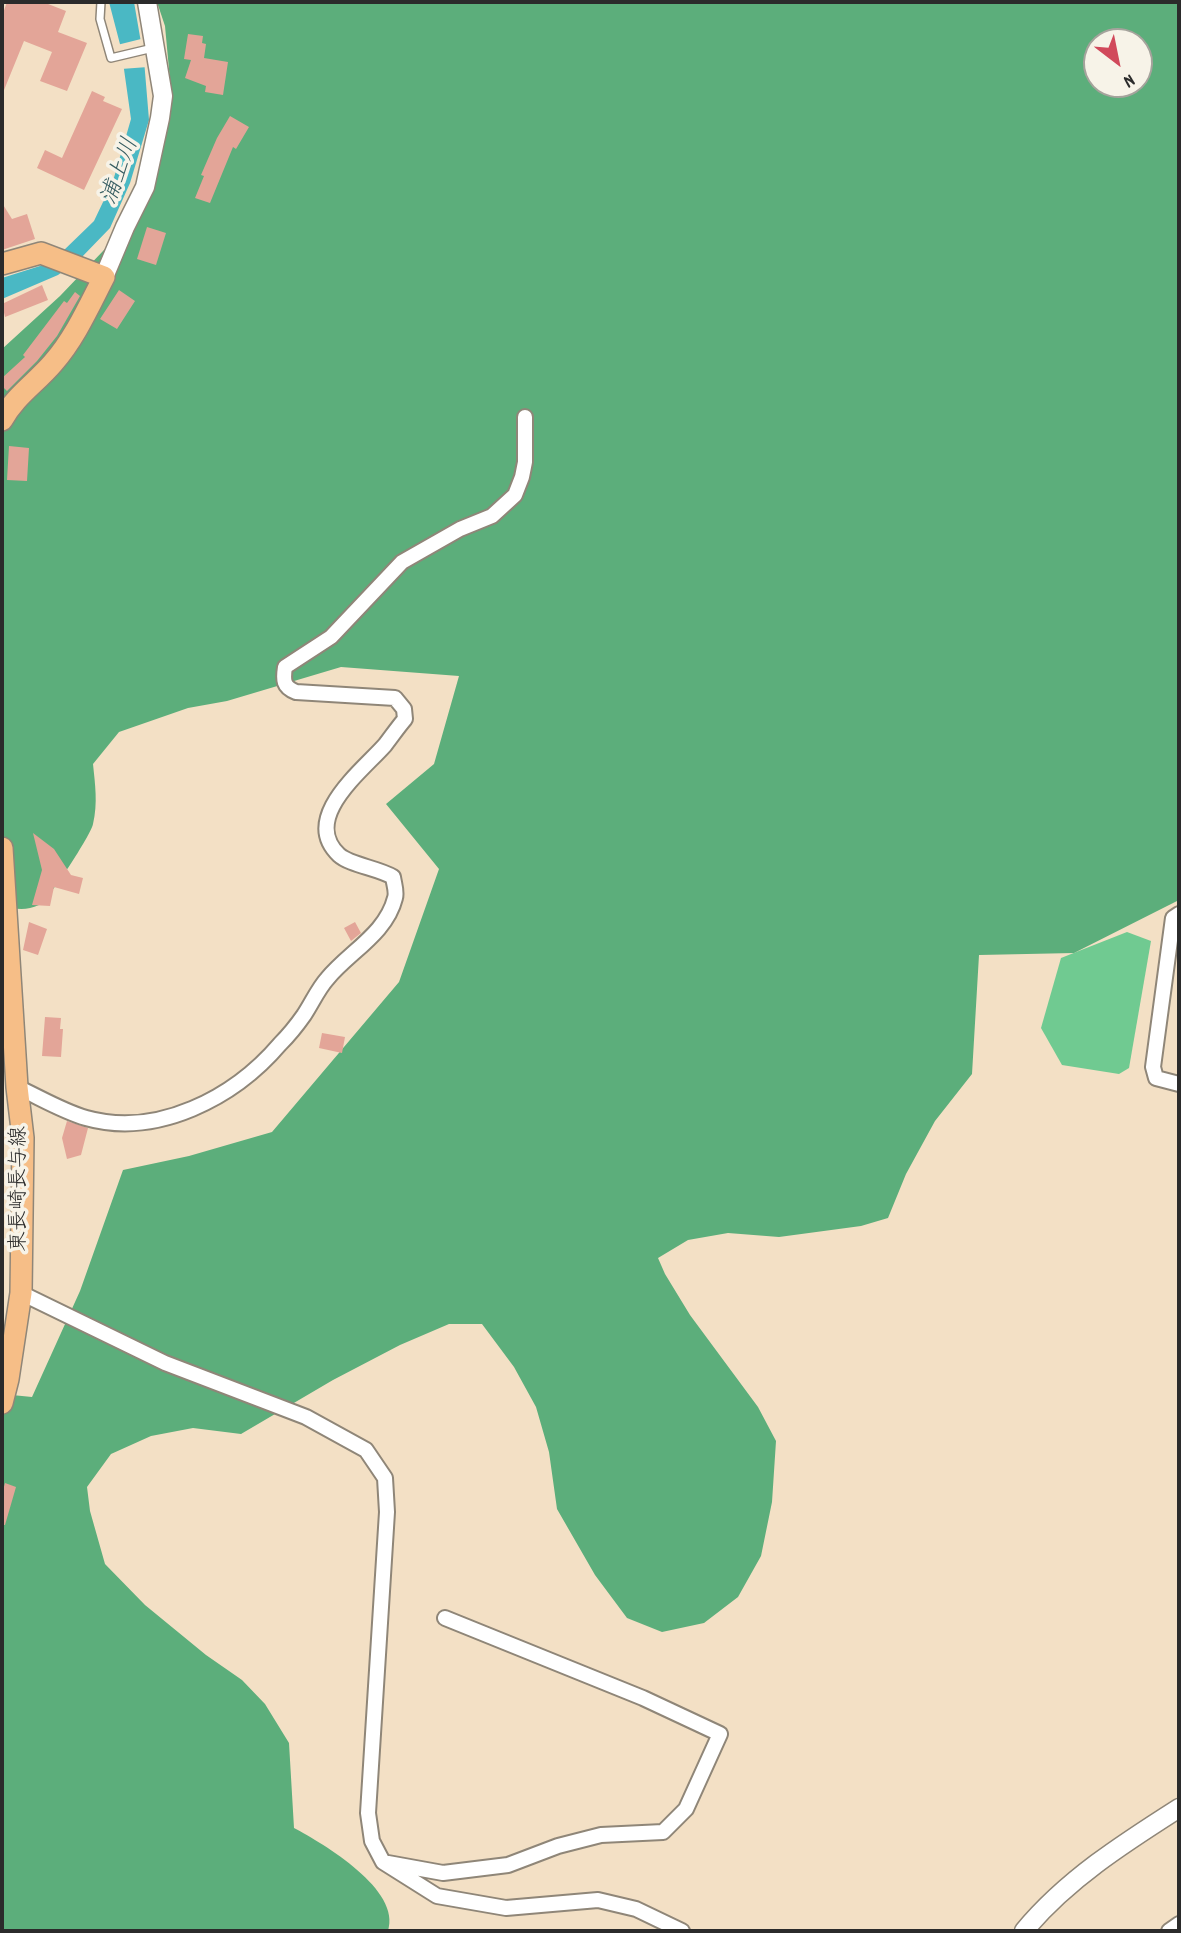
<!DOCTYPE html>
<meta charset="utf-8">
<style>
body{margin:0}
#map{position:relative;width:1181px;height:1933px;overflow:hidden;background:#f3e0c5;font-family:Dekko,sans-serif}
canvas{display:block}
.frame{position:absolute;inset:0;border:4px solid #2b2b2b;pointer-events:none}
.north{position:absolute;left:1083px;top:28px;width:70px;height:70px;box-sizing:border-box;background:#f7f3e8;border:2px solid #a5a39c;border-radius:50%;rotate:148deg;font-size:19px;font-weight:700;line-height:28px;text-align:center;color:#2b2b2b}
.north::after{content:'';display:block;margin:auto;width:24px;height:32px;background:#d1495b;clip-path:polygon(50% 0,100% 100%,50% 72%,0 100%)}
</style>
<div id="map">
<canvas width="1181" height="1933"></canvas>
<div class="frame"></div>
<div class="north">N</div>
</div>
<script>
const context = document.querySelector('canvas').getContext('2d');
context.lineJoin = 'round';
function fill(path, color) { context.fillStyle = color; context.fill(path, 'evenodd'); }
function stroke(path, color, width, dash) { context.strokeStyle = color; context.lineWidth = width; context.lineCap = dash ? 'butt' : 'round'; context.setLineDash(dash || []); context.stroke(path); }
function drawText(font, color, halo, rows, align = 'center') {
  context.font = font + ' Dekko,"Klee One",sans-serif'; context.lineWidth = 7; context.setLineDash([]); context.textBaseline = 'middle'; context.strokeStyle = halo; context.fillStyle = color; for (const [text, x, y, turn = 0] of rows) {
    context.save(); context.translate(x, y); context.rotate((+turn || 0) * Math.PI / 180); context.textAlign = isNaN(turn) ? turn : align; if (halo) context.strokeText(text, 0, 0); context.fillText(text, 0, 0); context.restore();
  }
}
const green = new Path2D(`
 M1127,932L1151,941L1129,1068L1119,1074L1062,1065L1041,1028L1061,958Z`);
const forest = new Path2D(`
 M157,2H1179V900L1074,953L979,955L972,1074L935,1121L906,1174L888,1218L861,1226L779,1237L728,1233L688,1240L658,1258L665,1274L690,1315L758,1407L776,1441L772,1502L761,1556L738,1597L704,1623L662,1632L627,1618L595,1575L557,1509L549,1452L536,1407L514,1367L482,1324H449L400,1345L333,1380L241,1434L193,1428L151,1436L111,1454L87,1487L90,1511L105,1564L145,1605L206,1655L242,1680L265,1704L289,1743L294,1828C324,1844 402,1890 388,1931H2V1394L32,1397L80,1291L123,1170L189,1156L272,1132L399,982L439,869L386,804L434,764L459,676L341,667L227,701L188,708L119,732L93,764C95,784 98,803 93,824C91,835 48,901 39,905C26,911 15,909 2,906V349L60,296L125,228L157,163L171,91L165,26ZM1097,42H1139V84H1097Z`);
const water = new Path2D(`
 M109,2H134L144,60L149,120L130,183L110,228L80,259L58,275L2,299V278L40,266L61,253L94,221L113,181L131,119L121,48Z`);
const pier = new Path2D(`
 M145,38L148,67L121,69L117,45Z`);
const building = new Path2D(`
 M7,2H43L66,11L58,32L87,43L67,91L40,81L52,52L24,41L2,95V16Z
 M188,34L203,36L202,43L206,44L204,58L228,62L223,95L205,92L206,86L185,78L191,60L184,59Z
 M92,91L105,97L103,101L122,109L84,190L37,168L45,150L62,158Z
 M230,116L249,127L236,149L233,147L210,203L195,198L204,176L201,175L217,138Z
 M2,203L12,219L27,214L35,239L2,250Z
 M147,227L166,233L156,265L137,259Z
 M42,285L48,300L5,317L2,304Z
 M119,290L135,301L117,329L100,319Z
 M75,292L80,296L57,336L37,361L7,391L2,386V378L25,357L23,355L64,301L67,303Z
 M9,446L29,448L27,481L7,480Z
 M33,833L54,849L71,875L83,878L79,894L54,887L50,906L32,905L42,870Z
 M29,922L47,929L38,955L23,950Z
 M355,922L361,933L351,941L344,928Z
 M45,1017L61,1018L60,1029H63L61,1057L42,1056Z
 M322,1033L345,1037L342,1053L319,1048Z
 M67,1121L88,1128L81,1155L67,1159L62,1138Z
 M5,1483L16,1487L5,1525H2V1494Z`);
const service = new Path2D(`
 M101,2L100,19L111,58L153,48`);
const minor = new Path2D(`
 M1179,914L1173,918L1153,1067L1156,1078L1179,1084
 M17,1087C39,1097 62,1111 86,1118C157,1138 234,1098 280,1044C289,1035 297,1025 304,1015C312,1003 318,989 327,979C349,952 386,934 395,898C397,892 394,884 393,877C378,868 350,865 339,855C300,818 362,771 385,745C392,736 398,727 405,719L404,709L395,698L296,692C283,687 283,680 285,667L331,637L402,562L460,529L492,516L515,495L522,477L525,462V417
 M21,1293L165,1363L306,1417L366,1450L385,1478L387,1512L368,1813L372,1841L383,1862L437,1896L506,1908L598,1900L636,1909L682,1931
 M388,1863L443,1873L508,1865L558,1846L601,1835L663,1832L686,1809L720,1734L643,1698L445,1618
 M1169,1931L1179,1924`);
const tertiary = new Path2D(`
 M104,277L125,227L145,187L160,118L163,96L147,2
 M1024,1931C1066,1880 1124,1843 1179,1808`);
const primary = new Path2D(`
 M2,264L41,253L104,277C89,306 75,338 53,363C36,383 15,396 2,420
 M2,848L17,1087L23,1138L21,1293L8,1379L2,1403`);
const streetNames = [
 ["東長崎長与線",21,1189,-90]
];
const waterNames = [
 ["浦上川",122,172,-70]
];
fill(green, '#70ca91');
fill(forest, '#5cae7b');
fill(water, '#4ab8c4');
fill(pier, '#f3e0c5');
fill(building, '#e3a598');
stroke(service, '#8f8678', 10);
stroke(minor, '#8f8678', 18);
stroke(tertiary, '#8f8678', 21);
stroke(primary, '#8f8678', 24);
stroke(service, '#fff', 7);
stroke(minor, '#fff', 14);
stroke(tertiary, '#fff', 18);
stroke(primary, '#f6be87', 21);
drawText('21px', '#2b2b2b', '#f7f3e8', streetNames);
drawText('italic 23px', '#365c61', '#f7f3e8', waterNames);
</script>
